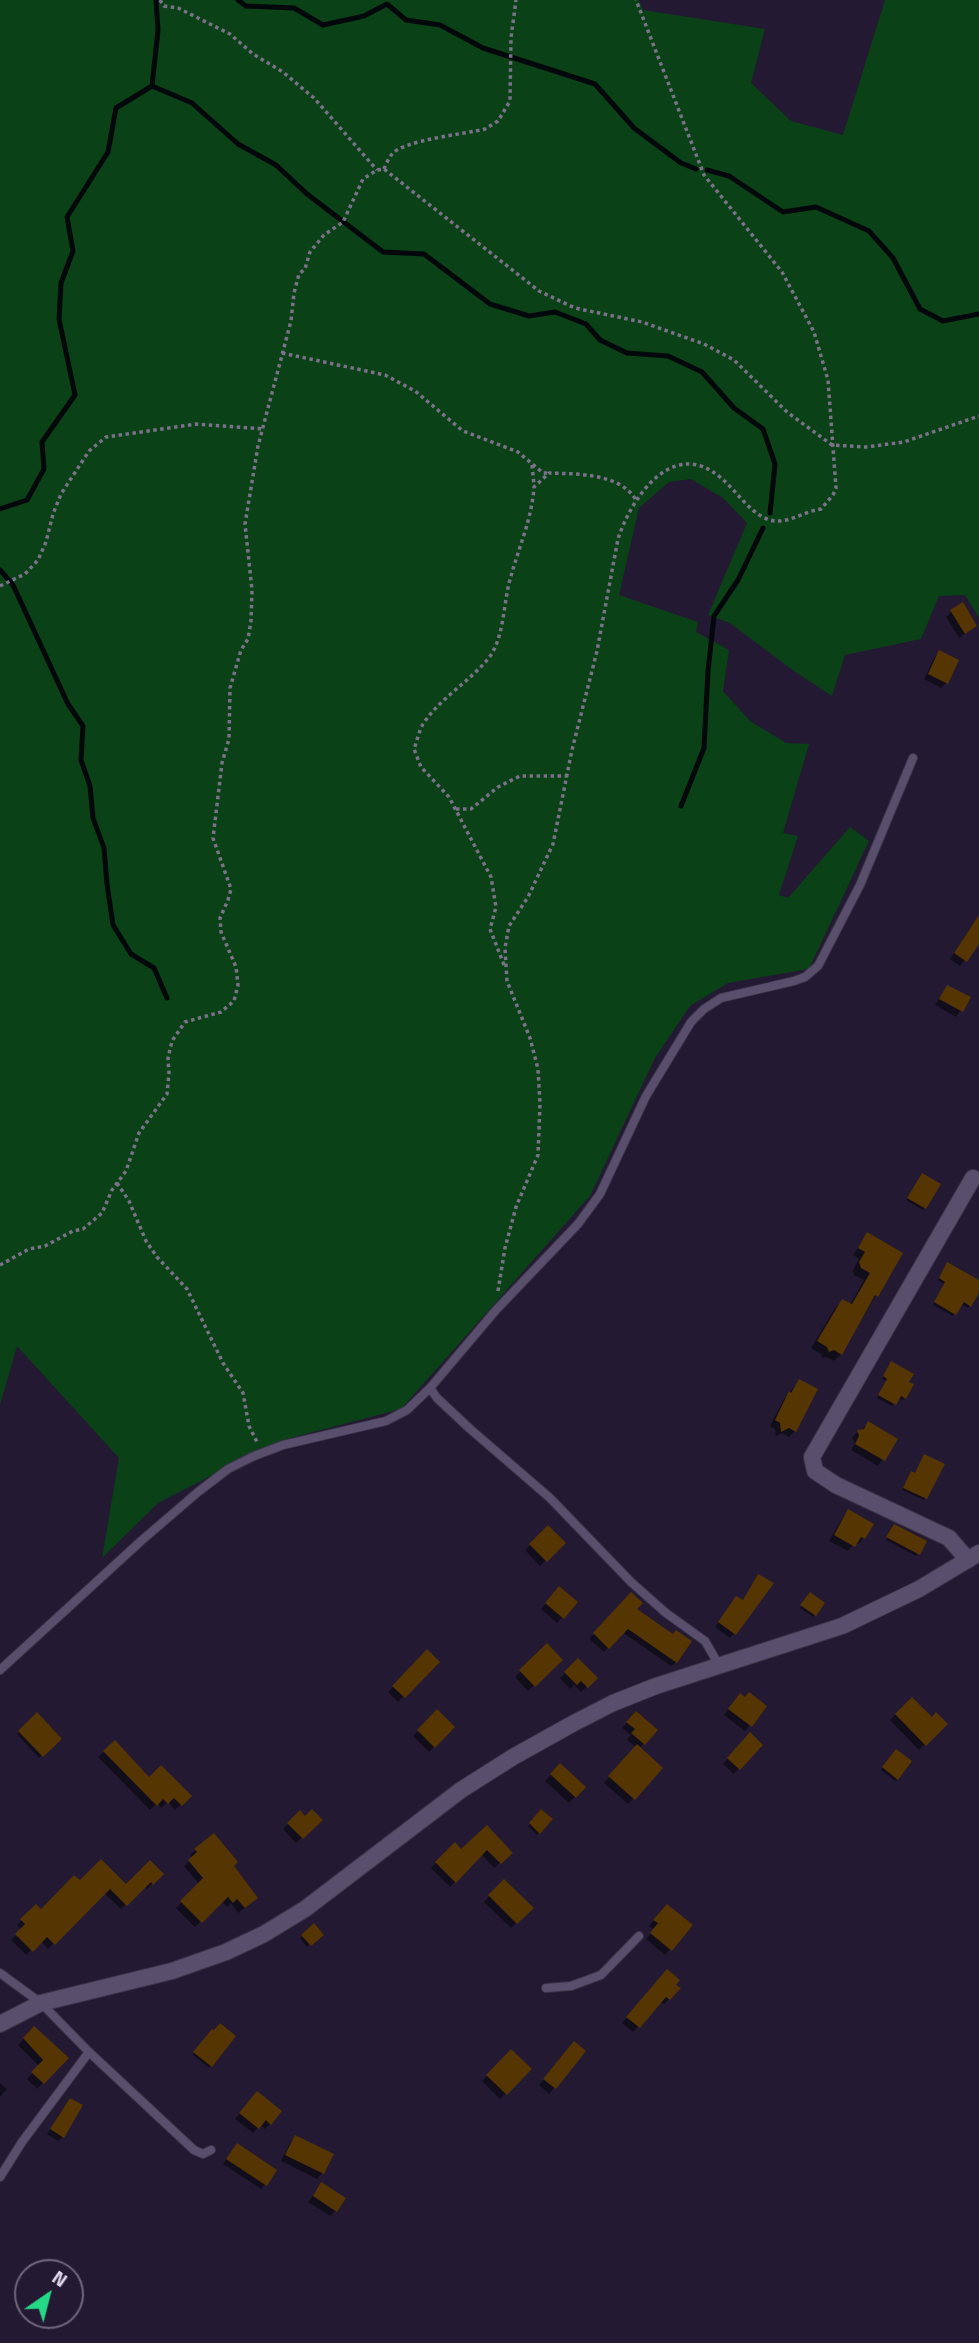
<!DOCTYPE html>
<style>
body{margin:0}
#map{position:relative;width:979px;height:2343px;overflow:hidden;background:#231933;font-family:"Titillium Web",sans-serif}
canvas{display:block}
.north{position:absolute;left:14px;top:2259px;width:70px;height:70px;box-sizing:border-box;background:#231933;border:2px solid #6f667d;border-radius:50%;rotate:35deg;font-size:19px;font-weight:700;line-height:28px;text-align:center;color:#e0daec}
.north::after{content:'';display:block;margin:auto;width:24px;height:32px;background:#24d886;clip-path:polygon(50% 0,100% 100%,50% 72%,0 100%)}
</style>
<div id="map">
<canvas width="979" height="2343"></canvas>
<div class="north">N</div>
</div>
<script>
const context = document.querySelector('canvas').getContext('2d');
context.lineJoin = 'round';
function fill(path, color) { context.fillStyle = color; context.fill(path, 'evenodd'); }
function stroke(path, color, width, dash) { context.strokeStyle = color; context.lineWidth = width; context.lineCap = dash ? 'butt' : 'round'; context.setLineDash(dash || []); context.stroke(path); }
const green = new Path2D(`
 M0,0H639L643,10L765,29L751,83L791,121L843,135L885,0H979V618L965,595L939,596L921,639L845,655L832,696L794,671L730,623L708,615L747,523L723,498L691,479L669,482L639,508L619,595L698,622L696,632L729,650L723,691L750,721L786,743L809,744L783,833L798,836L779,895L788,898L850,827L869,841L809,969L728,983L690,1006L655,1058L590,1196L401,1409L279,1441L158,1503L102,1558L119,1458L17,1346L0,1405Z`);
const shadow = new Path2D(`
 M952,611L975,626L959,638L946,617Z
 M939,653L946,683L941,688L924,679L934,658Z
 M979,921V941L960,966L950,959L972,925Z
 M947,987L968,998L956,1017L935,1005Z
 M920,1177L925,1208L923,1210L906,1200Z
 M868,1234L901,1253L841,1354L834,1361L826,1357L822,1358L821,1354L811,1348L835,1308L842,1301L850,1305L864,1280L854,1275L853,1270L859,1259L853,1255Z
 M946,1266L979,1287L970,1306L968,1308L961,1304L953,1316L933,1305L944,1284L938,1280Z
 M889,1366L907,1382L905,1398L902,1400L898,1398L892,1406L877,1398L886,1381L882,1379Z
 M799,1381L795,1431L789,1437L782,1433L776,1436L775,1429L770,1426L784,1399Z
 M868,1424L895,1440L878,1466L851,1450L855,1443L852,1437Z
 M909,1476L926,1498L924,1500L902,1490Z
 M848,1511L864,1538L858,1544L855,1542L848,1551L829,1541L843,1517Z
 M548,1527L563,1543L540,1566L525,1550Z
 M892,1528L925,1542L916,1556L886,1540Z
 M759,1576L771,1583L730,1638L715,1627L732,1603L742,1602Z
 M554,1593L562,1617L557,1623L541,1609Z
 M631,1595L634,1609L676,1662L671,1666L622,1632L604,1652L589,1639Z
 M808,1597L815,1615L813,1617L800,1608Z
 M547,1646L560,1660L528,1691L515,1677Z
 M427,1652L437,1662L398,1702L388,1692Z
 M578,1660L596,1678L581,1692L574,1685L570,1689L560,1678Z
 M912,1699L931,1719L945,1724L919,1750L890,1720Z
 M735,1701L765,1707L745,1731L724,1715Z
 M437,1712L453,1727L429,1752L413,1736Z
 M636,1713L656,1731L639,1748L634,1798L628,1804L604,1783L636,1747L627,1740L631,1735L622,1728Z
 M37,1715L60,1739L39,1758L17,1734Z
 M750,1735L761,1745L734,1774L723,1764Z
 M115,1742L149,1780L189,1796L175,1810L168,1802L161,1808L157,1803L150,1810L98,1757Z
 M894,1753L897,1779L895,1781L881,1770Z
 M560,1765L584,1787L569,1803L545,1781Z
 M541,1812L550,1820L537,1835L528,1826Z
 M300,1813L305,1818L321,1820L296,1843L283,1829Z
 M487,1827L511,1853L494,1868L481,1854L450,1887L431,1868L455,1844L461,1851Z
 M195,1850L232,1867L251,1903L238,1913L231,1903L227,1907L222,1901L195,1927L176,1908L199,1884L184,1866L193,1858L190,1855Z
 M161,1874L147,1889L144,1886L121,1909L104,1893L48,1949L41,1941L26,1955L11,1940L22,1930L17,1925L36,1906L41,1911L80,1883L126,1886Z
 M504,1881L531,1908L511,1928L484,1902Z
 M661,1911L691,1926L665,1955L646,1939L654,1930L649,1926Z
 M314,1926L322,1934L307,1947L300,1938Z
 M662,1977L669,1999L664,2004L660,2001L633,2032L622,2023Z
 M34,2028L66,2058L37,2089L27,2079L39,2066L18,2045Z
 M212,2031L234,2036L209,2068L193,2055Z
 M568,2049L584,2052L549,2094L539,2085Z
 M511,2051L529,2069L500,2099L482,2081Z
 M0,2083L7,2089L0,2097Z
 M252,2099L270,2124L265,2129L260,2125L253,2133L235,2119Z
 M66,2104L63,2137L58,2141L47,2134Z
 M295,2137L322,2173L317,2179L281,2161L290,2143Z
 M233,2150L275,2170L261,2189L223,2164Z
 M322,2185L336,2210L330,2216L308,2202Z`);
const stream = new Path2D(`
 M238,0L246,6L294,8L323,25L364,16L387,4L406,20L440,25L483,48L595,84L634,128L681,163L696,169
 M152,86L192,103L238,144L276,165L307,194L383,252L424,254L490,304L529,316L555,312L586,324L600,340L627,353L668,356L702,372L734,408L763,429L775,464L770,513
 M707,170L729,176L783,212L816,207L869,231L893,258L920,309L943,321L979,314
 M0,509L27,500L44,469L42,442L75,395L59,319L61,283L73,251L67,217L108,152L116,108L152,86L158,30L156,0
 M0,570L13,585L68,704L83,726L81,760L90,786L93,818L104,848L107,884L113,925L131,954L154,968L167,998
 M681,806L704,748L708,671L714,616L738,580L763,528`);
const building = new Path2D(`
 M963,602L977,626L965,634L950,610Z
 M939,650L959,660L948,684L928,674Z
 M979,915V944L967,962L954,953Z
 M947,985L971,997L963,1012L939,999Z
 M922,1173L941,1184L926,1209L907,1198Z
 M867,1232L903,1253L878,1297L875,1295L842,1355L834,1350L829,1352L827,1347L817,1341L842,1299L852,1304L870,1273L861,1268L859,1262L865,1252L858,1248Z
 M947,1262L979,1280V1293L971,1307L964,1302L956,1315L934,1302L945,1282L939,1278Z
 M891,1361L914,1374L909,1382L914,1384L906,1399L901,1396L896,1405L878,1395L887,1379L883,1376Z
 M799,1379L818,1389L796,1432L789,1428L781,1432L780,1423L775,1420L789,1391L791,1393Z
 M868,1421L898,1439L885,1461L855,1444L859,1436L857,1430L864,1429Z
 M924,1454L945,1464L927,1499L903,1488L911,1471L915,1473Z
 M848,1509L874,1524L865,1539L861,1537L855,1547L834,1535Z
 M894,1524L927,1541L920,1555L886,1537Z
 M548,1525L566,1543L547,1562L529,1544Z
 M758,1574L774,1583L736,1635L718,1622L736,1596L743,1600Z
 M559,1586L578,1602L564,1619L545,1603Z
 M631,1592L643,1603L637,1609L673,1634L676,1630L692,1641L677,1663L628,1629L609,1649L593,1633Z
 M810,1592L825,1603L816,1616L800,1605Z
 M547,1643L563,1660L535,1687L519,1670Z
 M427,1649L440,1662L405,1698L392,1686Z
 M578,1658L598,1678L588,1688L581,1681L577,1685L564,1672Z
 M749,1692L767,1706L752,1727L728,1709L740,1693L745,1697Z
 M912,1697L932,1717L936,1712L948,1724L926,1746L895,1714Z
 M437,1709L455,1727L435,1748L417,1730Z
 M636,1711L658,1730L645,1745L631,1733L635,1729L626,1722Z
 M37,1712L62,1739L43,1757L18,1731Z
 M750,1732L763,1745L740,1770L727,1758Z
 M115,1740L149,1777L161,1765L192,1796L182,1806L174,1798L168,1804L163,1799L157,1806L103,1751Z
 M637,1744L663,1768L635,1800L608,1776Z
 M896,1749L912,1761L898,1780L882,1767Z
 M560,1763L586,1787L576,1798L550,1774Z
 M312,1809L323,1820L303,1839L287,1823L300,1810L305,1816Z
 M541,1809L553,1819L540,1834L529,1823Z
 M487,1825L513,1853L501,1864L487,1850L456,1883L435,1862L455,1842L461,1849Z
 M214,1833L238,1862L234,1866L258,1898L245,1908L237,1899L233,1903L228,1897L202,1923L180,1901L203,1878L188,1860L197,1852L194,1849Z
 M101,1859L126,1884L150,1860L164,1874L153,1885L151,1882L127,1906L110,1889L55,1945L47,1937L33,1952L15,1934L25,1924L20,1919L36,1904L41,1909L74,1875L80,1880Z
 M504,1879L534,1908L517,1924L488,1895Z
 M667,1904L693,1925L672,1951L650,1933L658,1923L653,1920Z
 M314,1923L324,1935L311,1946L301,1935Z
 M667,1969L680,1980L676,1985L681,1988L670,2000L666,1997L640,2028L626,2017Z
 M220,2023L236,2036L212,2067L193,2052L212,2029L214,2030Z
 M34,2026L69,2058L44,2084L31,2072L43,2060L23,2038Z
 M574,2041L586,2051L556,2089L543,2079Z
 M511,2049L532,2069L507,2095L486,2075Z
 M257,2091L282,2111L271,2125L266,2120L259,2129L239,2113Z
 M70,2098L83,2105L64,2138L50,2129Z
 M295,2135L334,2154L324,2174L285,2155Z
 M237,2143L277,2170L267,2186L226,2159Z
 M321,2182L346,2198L337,2212L313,2196Z`);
const path = new Path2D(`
 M160,0L164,6L178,8L230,34L253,54L283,72L314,98L377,170
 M384,169C386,164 389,158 392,154C404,140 465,134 485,129L498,121L510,101L511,38L516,0
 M282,353L385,375L415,391L463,431L518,452L543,473H548
 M532,465L534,485
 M0,586L25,574L38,560L46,542L53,514L61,494L89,451L106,437L196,424L263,429
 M456,809H471L498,787L520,776H567
 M504,965L490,929L496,907L491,877L449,797L421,767L414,749C417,741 419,731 423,724C440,698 469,682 488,659C505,638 503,601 511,576C519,547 532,518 534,487L549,473C577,474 620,473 636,500
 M117,1183L129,1201L146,1241L157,1257L187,1289L223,1363L243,1393L249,1426L257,1442
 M0,1265L29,1249L45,1246L73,1231L83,1229L102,1213L112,1190L126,1171L139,1133L167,1094L169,1073L168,1058L172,1041L185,1022L221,1012L234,1001L238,985L236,967L221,932L220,918L228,900L231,889L213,838L222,763L229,739L230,688L241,650L248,639L251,621L252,590L245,524L258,446L291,321L294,293L299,274L305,269L310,252L324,235L343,222L363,179L377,170L384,169L539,291L575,308L642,322L704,344L734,360L787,412L832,445L866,447L904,442L979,416
 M498,1291L505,1248L516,1207L538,1155L540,1104L538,1069L530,1038L507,981L505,948L509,926L528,897L553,844L572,750L597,651L618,539C631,498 673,436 721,478C737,491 750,514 770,520C787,525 804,511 821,509L833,495L836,488L828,380L814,332L782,272L704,175L636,0`);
const lane = new Path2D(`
 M720,1667L705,1641L666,1613L631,1582L550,1498L469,1428L437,1398L430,1388L496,1310L578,1224L600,1194L646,1096L691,1022L704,1009L721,998L794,981L805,977L818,966L860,885L913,758
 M0,1670L141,1541L198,1492L228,1469L254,1456L283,1445L386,1421L407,1410L430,1388
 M0,1973L41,2003L89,2052L22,2142L0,2177
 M546,1988L571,1986L601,1975L639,1936
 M89,2052L194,2150L203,2154L211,2150`);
const street = new Path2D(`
 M968,1560L949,1538L836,1485L815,1471L812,1457L973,1178
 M0,2024L41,2003L172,1971L226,1952L264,1934L305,1909L461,1790L513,1757L574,1723L613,1703L656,1686L842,1626L919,1589L979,1553`);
fill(green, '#0a4116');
fill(shadow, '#0007');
stroke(stream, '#01080b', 5);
fill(building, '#553501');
stroke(lane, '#3b3348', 10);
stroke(street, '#3b3348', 18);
stroke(path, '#7a7289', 3.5, [3.5, 3.5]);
stroke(lane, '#594f6d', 8);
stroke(street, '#594f6d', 16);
</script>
